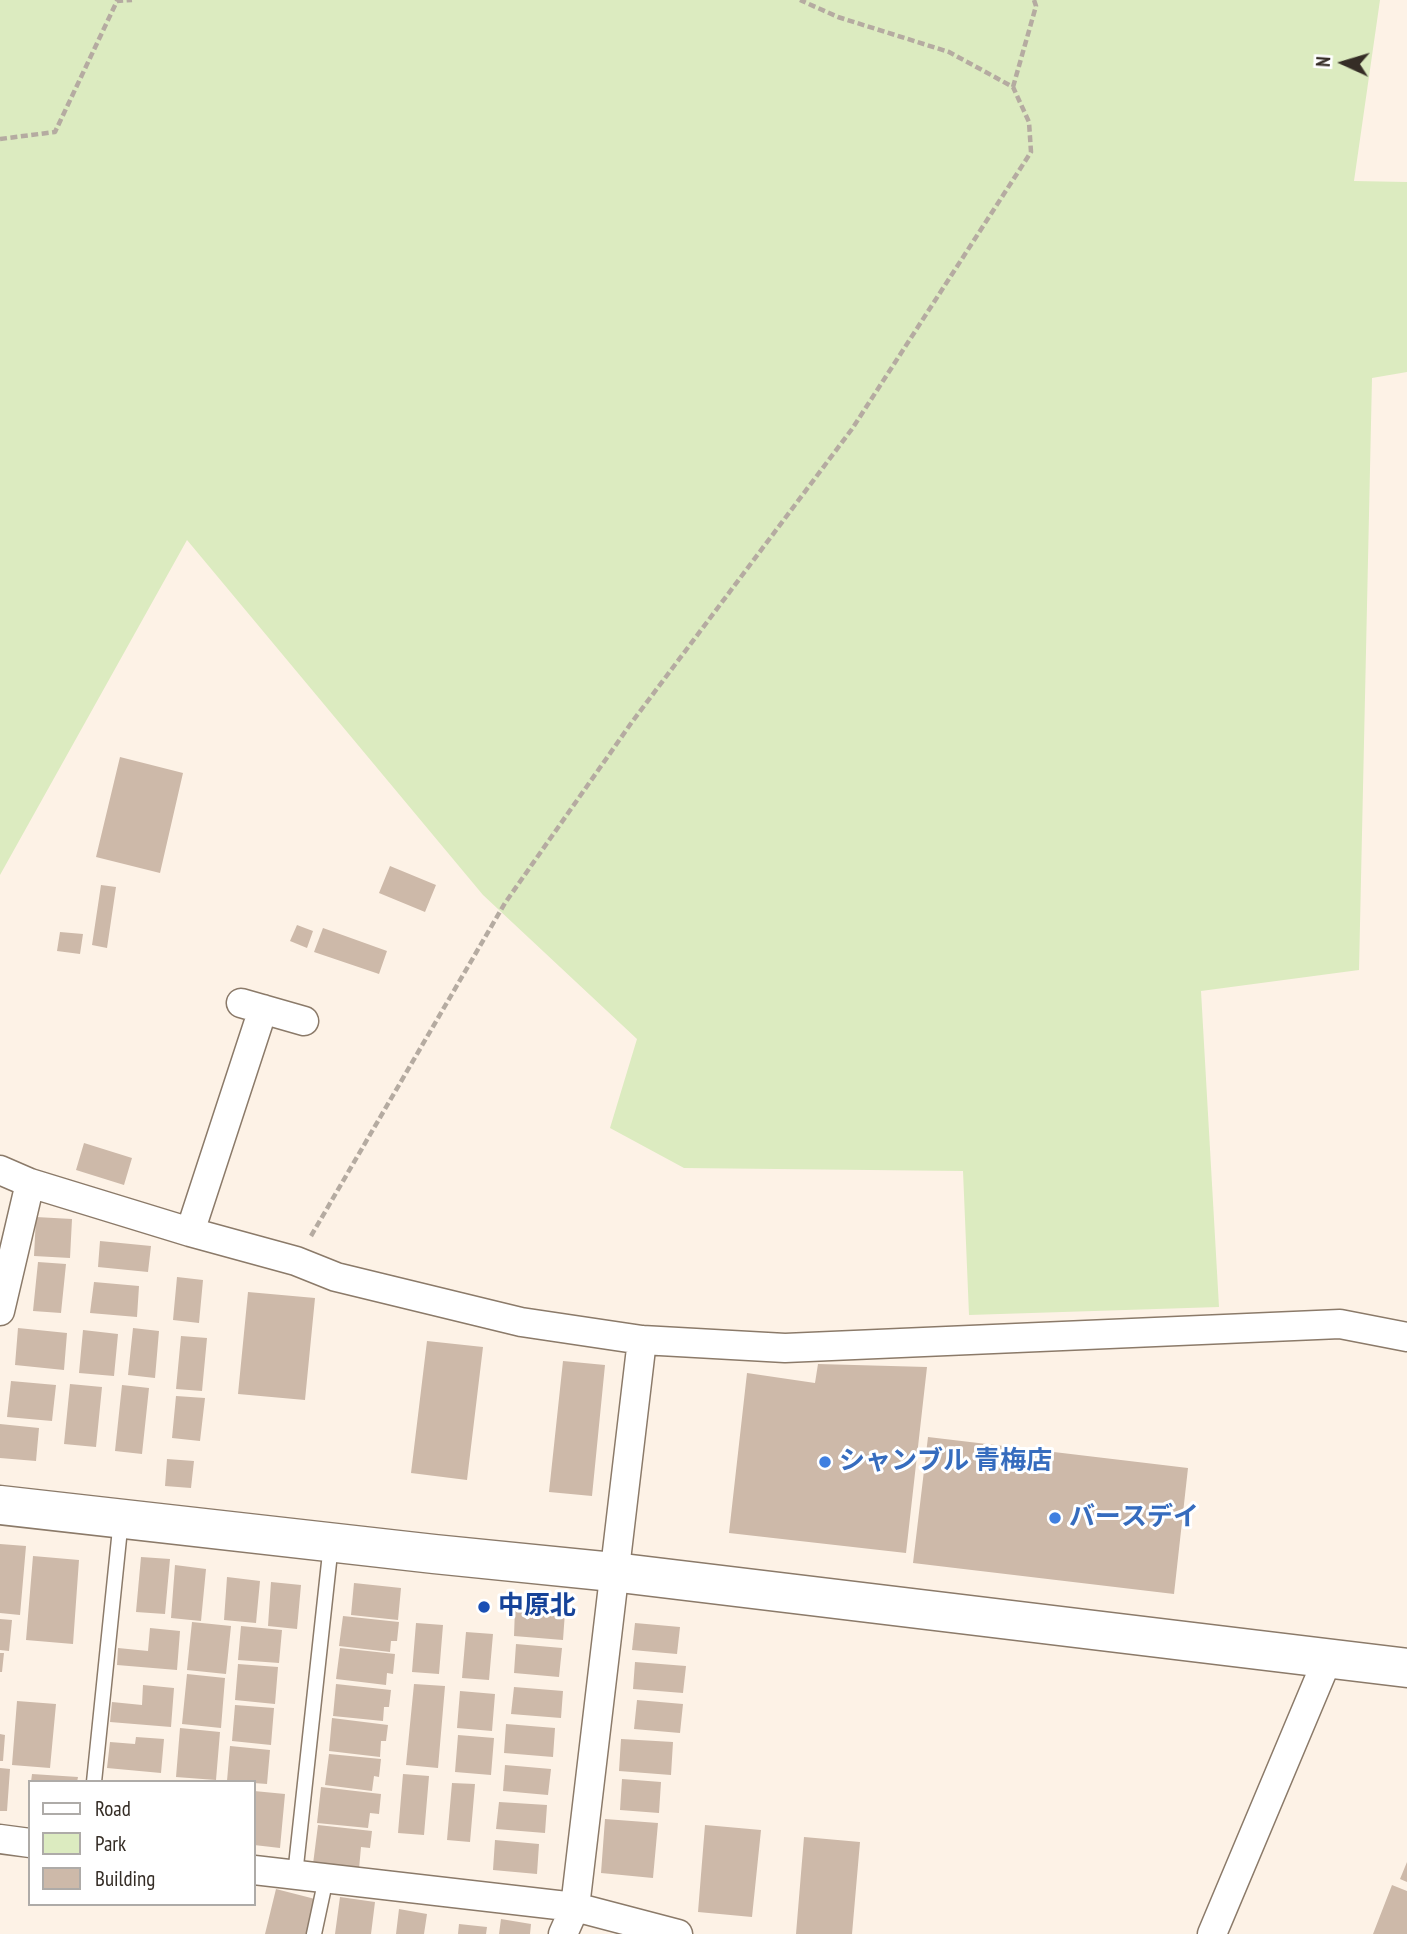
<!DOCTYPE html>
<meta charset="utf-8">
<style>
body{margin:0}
#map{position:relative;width:1407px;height:1934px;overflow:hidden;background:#fdf2e6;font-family:"PT Sans Narrow",sans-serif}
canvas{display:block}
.legend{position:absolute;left:28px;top:1780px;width:228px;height:126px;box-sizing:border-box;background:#fff;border:2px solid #aeaba8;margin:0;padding:9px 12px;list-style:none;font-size:21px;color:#352d26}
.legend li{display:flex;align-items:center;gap:14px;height:35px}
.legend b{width:35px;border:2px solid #aeaba8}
.north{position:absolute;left:1309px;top:28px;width:70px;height:70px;-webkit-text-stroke:5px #fff;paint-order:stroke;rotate:274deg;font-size:19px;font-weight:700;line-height:28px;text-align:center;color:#352d26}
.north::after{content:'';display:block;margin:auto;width:24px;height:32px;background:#352d26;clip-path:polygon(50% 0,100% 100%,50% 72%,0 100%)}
</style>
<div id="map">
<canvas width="1407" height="1934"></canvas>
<ul class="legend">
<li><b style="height:9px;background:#fff"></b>Road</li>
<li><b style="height:19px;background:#dcebc0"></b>Park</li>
<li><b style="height:19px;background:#cdb9a9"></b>Building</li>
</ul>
<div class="north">N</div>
</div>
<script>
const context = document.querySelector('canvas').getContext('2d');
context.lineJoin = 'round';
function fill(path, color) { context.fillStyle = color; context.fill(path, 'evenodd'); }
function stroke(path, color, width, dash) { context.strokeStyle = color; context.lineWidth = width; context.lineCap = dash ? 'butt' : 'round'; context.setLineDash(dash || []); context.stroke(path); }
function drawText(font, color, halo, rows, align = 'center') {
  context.font = font + ' "PT Sans Narrow","Noto Sans JP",sans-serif'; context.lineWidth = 6; context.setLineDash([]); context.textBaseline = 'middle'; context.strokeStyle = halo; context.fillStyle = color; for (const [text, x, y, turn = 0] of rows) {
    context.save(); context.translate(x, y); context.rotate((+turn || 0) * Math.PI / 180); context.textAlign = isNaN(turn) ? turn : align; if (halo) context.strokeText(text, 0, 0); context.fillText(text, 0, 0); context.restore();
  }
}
const green = new Path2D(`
 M0,0H1380L1354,181L1407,182V372L1372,378L1359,970L1201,991L1219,1307L969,1315L963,1171L684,1168L610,1128L637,1039L483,895L187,540L0,875Z`);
const building = new Path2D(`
 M120,757L183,773L160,873L96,857Z
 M390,866L436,885L425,912L379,893Z
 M101,885L116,887L107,948L92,945Z
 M297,925L313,931L307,948L290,941Z
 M323,928L387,951L379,974L314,952Z
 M60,932L83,934L80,954L57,951Z
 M84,1143L132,1158L124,1185L76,1170Z
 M36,1217L72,1219L70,1258L34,1256Z
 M100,1241L151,1246L148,1272L98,1267Z
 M38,1262L66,1264L61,1313L33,1311Z
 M177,1277L203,1280L199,1323L173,1320Z
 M94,1282L139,1286L137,1317L90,1313Z
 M248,1292L315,1298L305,1400L238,1394Z
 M18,1328L67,1333L64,1370L15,1365Z
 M133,1328L159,1331L155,1378L128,1375Z
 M83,1330L118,1334L114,1376L79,1373Z
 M181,1336L207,1338L202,1391L176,1389Z
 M427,1341L483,1347L467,1480L411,1473Z
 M563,1361L605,1365L592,1496L549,1492Z
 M818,1364L927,1367L906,1553L729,1533L747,1373L815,1383Z
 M11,1381L56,1385L52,1421L7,1417Z
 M70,1384L102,1387L96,1447L64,1444Z
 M122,1385L149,1388L142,1454L115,1451Z
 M176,1396L205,1398L200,1441L172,1438Z
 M0,1424L39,1428L36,1461L0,1458Z
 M928,1437L1188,1468L1174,1594L913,1563Z
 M167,1459L194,1461L191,1488L165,1486Z
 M0,1544L26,1546L20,1615L0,1613Z
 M33,1556L79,1560L73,1644L26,1640Z
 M141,1557L170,1559L165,1614L136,1612Z
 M175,1565L206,1569L201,1621L171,1618Z
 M227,1577L260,1581L256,1623L224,1620Z
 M271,1582L301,1585L297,1629L268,1626Z
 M354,1583L401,1588L398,1620L351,1615Z
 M515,1608L565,1612L563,1640L514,1636Z
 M343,1616L399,1622L397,1641H391L390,1652L339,1646Z
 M0,1619L12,1620L9,1651L0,1650Z
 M192,1622L231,1626L226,1674L187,1670Z
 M416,1623L443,1625L439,1674L412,1672Z
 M635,1623L680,1627L677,1654L632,1650Z
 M241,1626L282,1630L279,1663L238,1660Z
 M150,1628L180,1631L177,1670L117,1665L118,1648L148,1651Z
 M466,1632L493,1634L489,1680L462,1678Z
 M516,1644L562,1648L559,1677L514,1673Z
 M340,1648L395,1654L393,1674L387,1673L386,1685L336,1679Z
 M0,1653H4L2,1672H0Z
 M635,1662L686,1666L683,1693L633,1689Z
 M238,1664L278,1667L275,1704L235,1700Z
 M187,1674L225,1678L221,1728L182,1724Z
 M336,1684L391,1690L389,1707H384L383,1721L333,1716Z
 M414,1684L445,1686L438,1768L406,1765Z
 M143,1685L174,1688L171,1727L110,1722L112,1702L142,1705Z
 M514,1687L563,1691L561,1718L511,1714Z
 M460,1691L495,1694L492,1731L457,1728Z
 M637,1700L683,1704L680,1733L634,1729Z
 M17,1701L56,1704L50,1768L12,1765Z
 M235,1705L274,1708L271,1745L232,1741Z
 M332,1718L388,1725L386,1741H381L380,1757L329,1751Z
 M506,1724L555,1728L553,1757L504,1753Z
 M180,1728L220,1732L216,1780L176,1777Z
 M0,1734L5,1735L3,1761H0Z
 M458,1735L494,1738L491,1775L455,1772Z
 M136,1737L164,1739L161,1773L107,1768L110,1742L135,1744Z
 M621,1739L673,1742L671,1775L619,1771Z
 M230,1746L270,1750L267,1784L227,1781Z
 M329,1754L381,1759L379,1777L374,1776L372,1791L325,1785Z
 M505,1765L551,1769L548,1795L503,1791Z
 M0,1768L10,1769L7,1811H0Z
 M32,1774L78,1777L77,1782H31Z
 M403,1774L429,1776L424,1835L398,1833Z
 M622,1779L661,1782L659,1813L620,1810Z
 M452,1783L475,1784L470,1842L447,1840Z
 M321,1787L381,1794L379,1814L370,1813L368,1828L317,1823Z
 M254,1791L285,1794L280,1848L254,1845Z
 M499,1802L547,1805L545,1833L496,1829Z
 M605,1819L658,1823L653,1878L601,1873Z
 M318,1825L372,1831L370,1848L361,1847L359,1869L313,1864Z
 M705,1825L761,1830L752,1917L698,1912Z
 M804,1837L860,1842L852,1934H796Z
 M495,1840L539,1844L537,1874L493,1870Z
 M1407,1862V1882L1400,1879Z
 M1392,1885L1407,1891V1934H1373Z
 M276,1889L315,1899L306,1934H265Z
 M340,1897L375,1902L371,1934H335Z
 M399,1909L427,1914L424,1934H396Z
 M501,1919L531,1924L530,1934H499Z
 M459,1924L487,1927L486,1934H458Z`);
const path = new Path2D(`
 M1013,87L1036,6L1034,0
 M0,139L55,132L117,1L132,0
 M311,1236L505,903L632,722L852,429L1031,152L1029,122L1013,87L949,52L838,17L800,0`);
const lane = new Path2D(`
 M94,1782L121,1519
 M295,1875L331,1544
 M314,1934L326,1878`);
const street = new Path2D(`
 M241,1003L304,1021
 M0,1170L30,1183
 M190,1232L263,1009
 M0,1311L30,1183L190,1232L296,1261L336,1277L521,1322L642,1340L785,1348L1340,1324L1407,1337
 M0,1839L30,1843
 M254,1870L575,1907L678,1934
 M563,1934L575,1907L642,1340
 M1212,1934L1328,1658`);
const secondary = new Path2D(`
 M0,1505L434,1554L613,1572L1407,1668`);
const markers = [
 [825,1462,7,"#3f7fe0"],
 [1055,1518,7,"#3f7fe0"],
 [484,1607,7,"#1a4fb4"]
];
const shopNames = [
 ["シャンブル 青梅店",839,1462],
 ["バースデイ",1069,1518]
];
const transitNames = [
 ["中原北",498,1607]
];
fill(green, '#dcebc0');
fill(building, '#cdb9a9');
stroke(lane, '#8b7a69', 17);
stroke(street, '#8b7a69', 31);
stroke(secondary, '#8b7a69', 41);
stroke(path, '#b5aba1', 4.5, [7, 3.5]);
stroke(lane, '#fff', 14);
stroke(street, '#fff', 28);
stroke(secondary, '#fff', 38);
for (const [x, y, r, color] of markers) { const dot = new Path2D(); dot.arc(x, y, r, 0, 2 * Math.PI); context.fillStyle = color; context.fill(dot); stroke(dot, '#fff', 2.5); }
drawText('bold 26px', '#366cbe', '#fff', shopNames, 'left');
drawText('bold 26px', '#164399', '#fff', transitNames, 'left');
</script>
